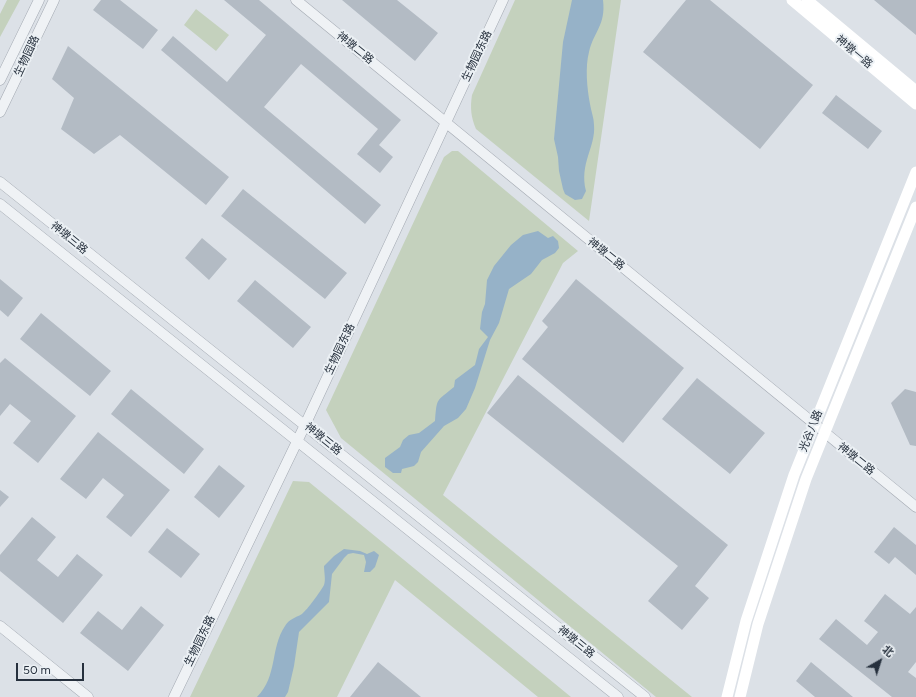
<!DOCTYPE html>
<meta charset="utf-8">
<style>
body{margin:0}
#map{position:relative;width:916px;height:697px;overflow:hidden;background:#dce1e7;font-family:Figtree,"Noto Sans SC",sans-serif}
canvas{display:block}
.north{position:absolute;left:860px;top:641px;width:40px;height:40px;-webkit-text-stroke:3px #ebf0f4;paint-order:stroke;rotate:39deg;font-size:11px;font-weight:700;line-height:16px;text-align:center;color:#26303d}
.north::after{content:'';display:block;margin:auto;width:14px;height:18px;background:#26303d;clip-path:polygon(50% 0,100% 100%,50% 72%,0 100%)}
.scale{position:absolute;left:16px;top:663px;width:68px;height:18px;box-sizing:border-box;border:2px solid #26303d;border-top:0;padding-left:5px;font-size:12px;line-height:14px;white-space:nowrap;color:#26303d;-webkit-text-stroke:3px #ebf0f4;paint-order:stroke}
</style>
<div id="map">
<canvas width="916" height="697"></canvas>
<div class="north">北</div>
<div class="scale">50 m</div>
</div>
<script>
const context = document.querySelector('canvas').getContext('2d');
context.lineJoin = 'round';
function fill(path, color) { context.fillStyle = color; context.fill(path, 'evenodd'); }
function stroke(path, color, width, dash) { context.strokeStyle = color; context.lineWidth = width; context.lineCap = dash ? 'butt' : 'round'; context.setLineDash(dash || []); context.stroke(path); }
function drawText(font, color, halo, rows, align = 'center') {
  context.font = font + ' Figtree,"Noto Sans SC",sans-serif'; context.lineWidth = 4; context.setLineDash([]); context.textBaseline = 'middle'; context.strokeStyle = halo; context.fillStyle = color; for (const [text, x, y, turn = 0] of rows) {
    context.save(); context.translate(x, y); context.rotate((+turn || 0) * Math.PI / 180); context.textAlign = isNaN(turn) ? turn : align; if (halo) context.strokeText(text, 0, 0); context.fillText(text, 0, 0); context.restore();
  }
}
const green = new Path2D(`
 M7,0H20L0,37V14Z
 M515,0H621L589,221L476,129C471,117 470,108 472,95Z
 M196,9L229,35L216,51L184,25Z
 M452,151H458L578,251L563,263L443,495L692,697H656L341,438L326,410L444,157Z
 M293,481L309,482L571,697H538L395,580L337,697H190Z`);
const water = new Path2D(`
 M572,0H603C606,25 594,31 589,52C585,67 587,88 590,104C591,111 594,118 594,125C596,147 579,163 586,191L582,199L575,200L565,194L563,189L559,171L558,157L554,139L563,42Z
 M538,231L548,238L553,236L558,241L559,248L555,253L542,260L531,274L509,289L499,323L490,340L475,388L466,409L458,418L444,426L421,452L418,462L414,466L402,469L401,473H393L385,467V458L400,447L403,440L409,435L419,433L435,421C437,397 436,402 454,387L455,380L475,365L479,349L488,337L480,329L482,312L485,304L487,280L494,266L511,245L523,235Z
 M344,549L360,551L367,554L374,551L379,555L375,567L370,572H364L366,562L364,555L353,553L348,554L344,558L332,574L329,602L299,632L294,666L288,692L285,697H257C278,676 270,648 285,626C289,619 295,618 302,614C307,610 321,591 324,585C326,580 324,572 324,566L334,556Z`);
const building = new Path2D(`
 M101,0H120L158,30L143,49L93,10Z
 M224,0H259L401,120L379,145L393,157L380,173L357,154L378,129L301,64L264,107L381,205L365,224L161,50L173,36L227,82L266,35Z
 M342,0H397L438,33L415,61Z
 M686,0H710L813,85L760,149L643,52Z
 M874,0H916V35Z
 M68,46L229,177L206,205L120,135L94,154L61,129L74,98L52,79Z
 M836,95L882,131L868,149L822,113Z
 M243,189L347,273L325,299L221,216Z
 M202,238L227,259L209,280L185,258Z
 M0,279L23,298L8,317L0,310Z
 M576,279L684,368L623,443L522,359L548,327L542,321Z
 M255,280L311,327L293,348L237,301Z
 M41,313L111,371L90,396L20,339Z
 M5,358L76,416L38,463L13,443L31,421L10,404L0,416V363Z
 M518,375L728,545L695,586L709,598L682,630L648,601L678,566L487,413Z
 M697,378L765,433L730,474L662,419Z
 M131,389L204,449L184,474L111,414Z
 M905,389L916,392V446L910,445L891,403Z
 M98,432L170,490L131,537L106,517L124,495L103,478L86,499L60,479Z
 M219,465L245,486L219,518L194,497Z
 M0,490L9,497L0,507Z
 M32,517L56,537L37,560L58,577L77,554L103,575L63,623L0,571V555Z
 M894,527L916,545V575L895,557L889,564L874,552Z
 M167,528L200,554L181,578L148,552Z
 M885,594L910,614L916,607V662L908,672L916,678V697H892L819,639L836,619L867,645L878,632L864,621Z
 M141,606L164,625L128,671L80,633L98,611L122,630Z
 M378,662L421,697H350Z
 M811,662L853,697H815L796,681Z`);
const tertiary = new Path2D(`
 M296,0L916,507
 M0,80L39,0
 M0,112L54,0
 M0,182L645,697
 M0,204L618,697
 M0,626L88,697
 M174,697L305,425L503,0`);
const secondary = new Path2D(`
 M792,0L916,104
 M807,0L916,91
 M727,697L746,621L794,475L916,172
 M740,697L758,624L806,479L916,207`);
const streetNames = [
 ["神墩二路",355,48,39],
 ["神墩一路",854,52,40],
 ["生物园路",27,56,-65],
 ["生物园东路",477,56,-65],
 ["神墩三路",69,238,39],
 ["神墩二路",606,254,39],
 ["生物园东路",340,349,-65],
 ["光谷八路",811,431,-68],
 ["神墩三路",323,439,39],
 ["神墩二路",856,459,39],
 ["生物园东路",200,641,-64],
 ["神墩三路",576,642,39]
];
fill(green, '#c4d1bd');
fill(water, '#96b2c8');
fill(building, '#b3bbc4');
stroke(tertiary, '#a2a8b1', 11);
stroke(tertiary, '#eff2f5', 10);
stroke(secondary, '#fff', 11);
drawText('11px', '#26303d', '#ebf0f4', streetNames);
</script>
